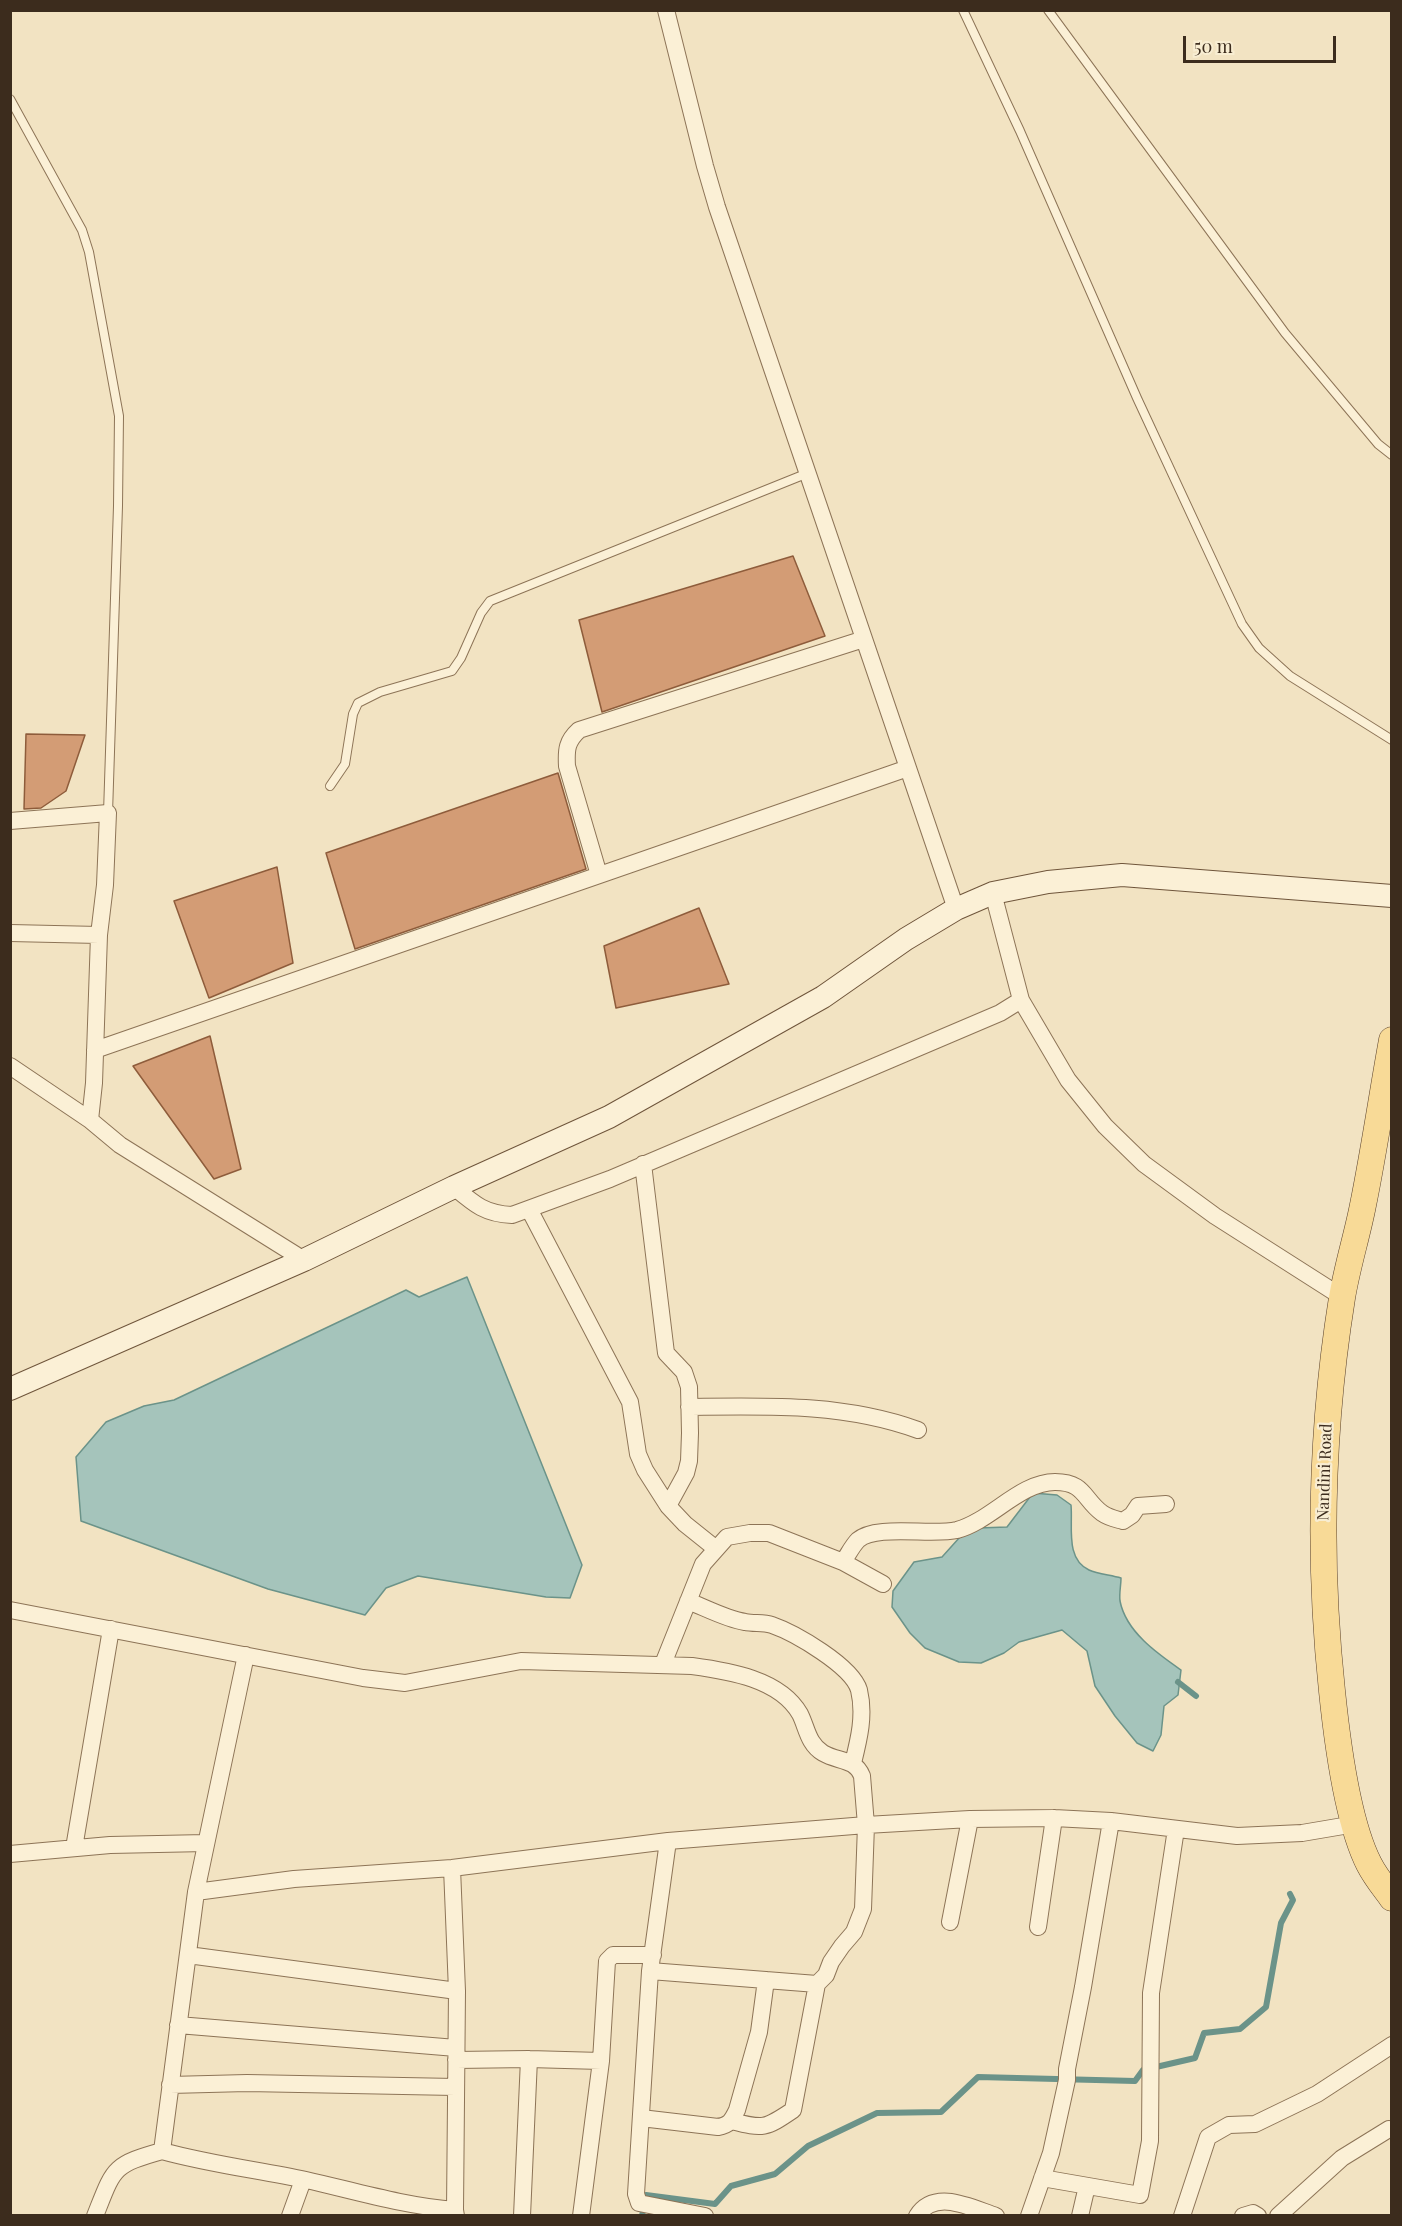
<!DOCTYPE html>
<style>
body{margin:0}
#map{position:relative;width:1402px;height:2226px;overflow:hidden;background:#f2e3c2;font-family:"Playfair Display",serif}
canvas{display:block}
.frame{position:absolute;inset:0;border:12px solid #3c2c1d;pointer-events:none}
.scale{position:absolute;left:1183px;top:36px;width:153px;height:27px;box-sizing:border-box;border:3px solid #3c2c1d;border-top:0;padding-left:8px;font-size:18px;line-height:21px;white-space:nowrap;color:#3c2c1d;-webkit-text-stroke:4px #f8edd2;paint-order:stroke}
</style>
<div id="map">
<canvas width="1402" height="2226"></canvas>
<div class="frame"></div>
<div class="scale">50 m</div>
</div>
<script>
const context = document.querySelector('canvas').getContext('2d');
context.lineJoin = 'round';
function fill(path, color) { context.fillStyle = color; context.fill(path, 'evenodd'); }
function stroke(path, color, width, dash) { context.strokeStyle = color; context.lineWidth = width; context.lineCap = dash ? 'butt' : 'round'; context.setLineDash(dash || []); context.stroke(path); }
function drawText(font, color, halo, rows, align = 'center') {
  context.font = font + ' "Playfair Display",serif'; context.lineWidth = 4.5; context.setLineDash([]); context.textBaseline = 'middle'; context.strokeStyle = halo; context.fillStyle = color; for (const [text, x, y, turn = 0] of rows) {
    context.save(); context.translate(x, y); context.rotate((+turn || 0) * Math.PI / 180); context.textAlign = isNaN(turn) ? turn : align; if (halo) context.strokeText(text, 0, 0); context.fillText(text, 0, 0); context.restore();
  }
}
const water = new Path2D(`
 M467,1277L582,1565L570,1598L546,1597L418,1576L386,1588L365,1615L268,1589L81,1521L76,1457L106,1422L144,1406L174,1400L406,1290L419,1297Z
 M1033,1493L1057,1495L1071,1505C1073,1526 1065,1559 1089,1570C1098,1574 1111,1575 1121,1578C1121,1585 1119,1594 1120,1601C1126,1632 1158,1654 1181,1670L1178,1695L1164,1706L1161,1735L1153,1751L1137,1743L1115,1716L1095,1686L1087,1651L1062,1630L1019,1642L1004,1653L981,1663L959,1662L925,1648L910,1633L892,1607L893,1591L914,1562L942,1557L960,1537L978,1528L1007,1527Z`);
const stream = new Path2D(`
 M1178,1682L1196,1696
 M642,2216L646,2195L715,2204L731,2186L775,2174L808,2146L877,2113L941,2112L978,2077L1135,2081L1143,2070L1195,2058L1204,2033L1240,2029L1266,2007L1281,1923L1293,1900L1290,1894`);
const building = new Path2D(`
 M793,556L825,636L602,712L579,620Z
 M26,734L85,735L66,791L41,808L24,809Z
 M558,773L586,869L355,949L326,853Z
 M277,867L293,963L209,998L174,901Z
 M699,908L729,984L616,1008L604,946Z
 M210,1036L241,1169L214,1179L133,1066Z`);
const service = new Path2D(`
 M963,10L1020,131L1137,398L1242,624L1259,648L1290,676L1392,740
 M1048,10L1285,333L1378,444L1392,455
 M10,99L82,230L89,252L119,416L118,506L108,813
 M330,786L345,764L353,714L358,703L380,692L452,671L461,658L481,613L490,601L808,473`);
const minor = new Path2D(`
 M666,10L705,166L717,207L956,909
 M10,821L108,813L105,885L99,935L94,1083L90,1120
 M599,875L567,766C566,749 567,741 579,730L864,639
 M10,933L99,935
 M1021,1000L1068,1080L1105,1126L1144,1164L1215,1216L1342,1297
 M95,1050L908,768
 M10,1066L90,1120L120,1145L304,1260
 M643,1164L666,1353L684,1372L689,1387L690,1433L689,1461L686,1473L668,1506
 M454,1187C474,1204 485,1214 512,1215L610,1179L1000,1013L1021,1000L993,893
 M529,1209L630,1402L638,1454L645,1470L668,1506L685,1524L715,1548
 M689,1407C767,1406 844,1403 918,1430
 M843,1562C848,1555 852,1546 858,1540C876,1524 932,1536 957,1530C991,1521 1020,1482 1055,1482C1085,1482 1083,1499 1102,1513C1109,1518 1116,1519 1123,1521L1132,1515L1138,1506L1166,1504
 M688,1601C706,1608 726,1619 745,1622C754,1624 763,1622 772,1625C795,1633 852,1666 859,1690C865,1715 859,1739 853,1763
 M10,1610L363,1678L405,1683L521,1661L692,1666C729,1671 780,1679 800,1714C807,1728 808,1744 823,1753C838,1762 855,1758 862,1776L866,1825L863,1909L854,1932L842,1946L831,1962L826,1975L817,1984L793,2110C765,2129 764,2129 731,2121
 M246,1655L196,1892L162,2151C209,2164 258,2170 306,2180C355,2191 404,2206 455,2210
 M663,1664L703,1564L727,1537L750,1533H769L843,1562L883,1584
 M668,1841L650,1971L636,2194L639,2203L705,2216
 M74,1848L111,1629
 M10,1854L110,1845L206,1843
 M452,1868L457,1991L455,2210L456,2216
 M196,1892L294,1879L452,1868L668,1841L866,1825L970,1819L1054,1818L1111,1821L1237,1836L1302,1833L1355,1824
 M950,1922L970,1819
 M1038,1927L1054,1818
 M188,1955L457,1991
 M650,1971L817,1984
 M178,2025L456,2048
 M456,2060L529,2059L601,2061
 M170,2085L247,2083L455,2087
 M641,2118L718,2127C730,2125 732,2120 737,2110L759,2032L766,1980
 M1042,2178L1140,2195L1150,2141L1151,1993L1176,1829
 M95,2216C114,2168 112,2165 162,2151
 M290,2216L303,2180
 M522,2216L529,2059
 M581,2216L601,2061L607,1961L613,1955H653
 M917,2216C935,2188 972,2208 996,2216
 M1029,2216L1051,2153L1067,2080V2069L1083,1987L1111,1821
 M1080,2216L1087,2186
 M1182,2216L1208,2137L1229,2125L1255,2124L1317,2094L1392,2045
 M1243,2216L1253,2213L1258,2216
 M1278,2216L1342,2158L1389,2129`);
const secondary = new Path2D(`
 M10,1389L304,1260L454,1187L609,1117L823,997L906,939L956,909L993,893L1048,882L1122,875L1392,896`);
const primary = new Path2D(`
 M1392,1040C1382,1095 1374,1151 1363,1205C1357,1236 1347,1267 1342,1298C1321,1429 1318,1560 1332,1691C1337,1740 1347,1821 1369,1864C1375,1876 1384,1887 1392,1898`);
const streetNames = [
 ["Nandini Road",1325,1472,-88]
];
fill(water, '#a5c4bb');
stroke(water, '#6b9389', 1.5);
stroke(stream, '#6b9389', 6);
fill(building, '#d39c75');
stroke(building, '#8e5c3b', 1.5);
stroke(service, '#8d7457', 10);
stroke(minor, '#8d7457', 18);
stroke(secondary, '#6f553b', 24);
stroke(primary, '#5b422c', 27);
stroke(service, '#fbf0d6', 8);
stroke(minor, '#fbf0d6', 16);
stroke(secondary, '#fbf0d6', 22);
stroke(primary, '#f8da97', 26);
drawText('16px', '#3c2c1d', '#f8edd2', streetNames);
</script>
